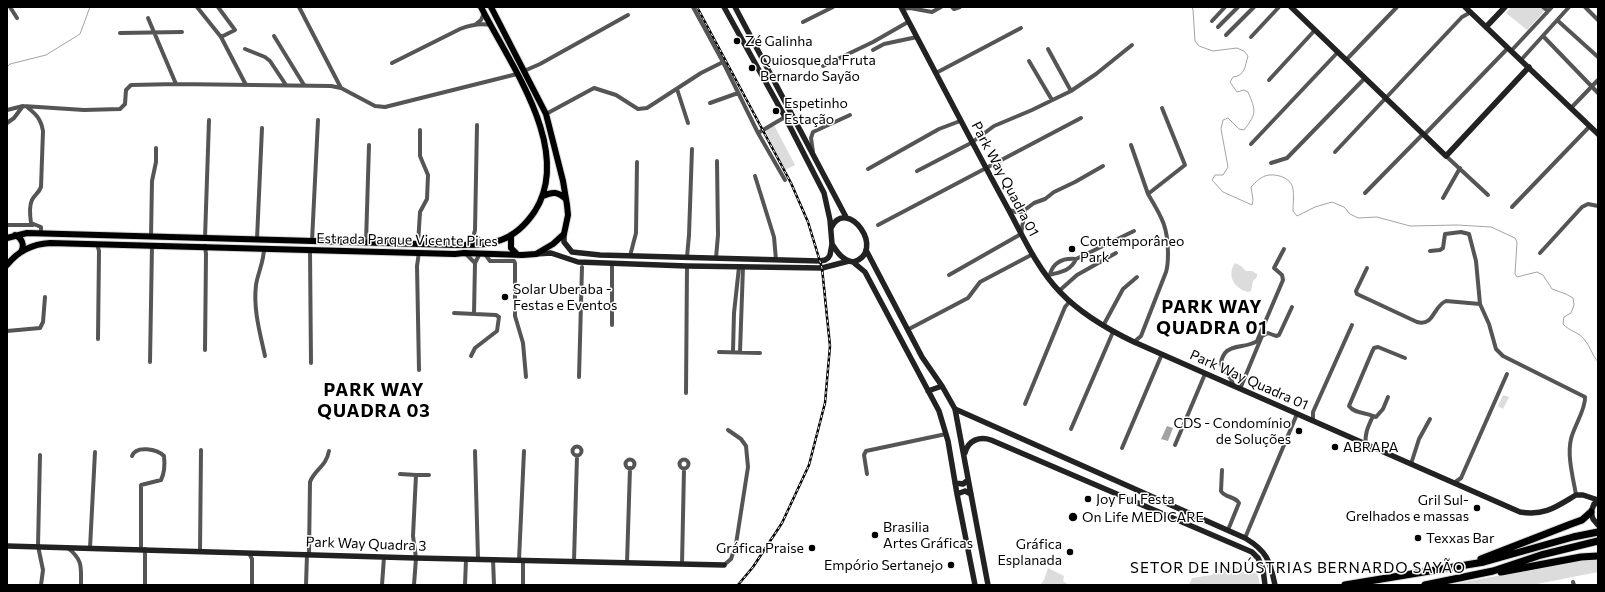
<!DOCTYPE html>
<meta charset="utf-8">
<style>
body{margin:0}
#map{position:relative;width:1605px;height:592px;overflow:hidden;background:#fff;font-family:Commissioner,sans-serif}
canvas{display:block}
.frame{position:absolute;inset:0;border:8px solid #000;pointer-events:none}
</style>
<div id="map">
<canvas width="1605" height="592"></canvas>
<div class="frame"></div>
</div>
<script>
const context = document.querySelector('canvas').getContext('2d');
context.lineJoin = 'round';
function fill(path, color) { context.fillStyle = color; context.fill(path, 'evenodd'); }
function stroke(path, color, width, dash) { context.strokeStyle = color; context.lineWidth = width; context.lineCap = dash ? 'butt' : 'round'; context.setLineDash(dash || []); context.stroke(path); }
function drawText(font, color, halo, rows, align = 'center') {
  context.font = font + ' Commissioner,sans-serif'; context.lineWidth = 3; context.setLineDash([]); context.textBaseline = 'middle'; context.strokeStyle = halo; context.fillStyle = color; for (const [text, x, y, turn = 0] of rows) {
    context.save(); context.translate(x, y); context.rotate((+turn || 0) * Math.PI / 180); context.textAlign = isNaN(turn) ? turn : align; if (halo) context.strokeText(text, 0, 0); context.fillText(text, 0, 0); context.restore();
  }
}
const green = new Path2D(`
 M1511,7H1548L1527,30L1506,13Z
 M774,125L795,165L785,170L765,130Z
 M1235,263L1241,266L1246,271H1252L1257,274V277L1253,281L1251,291L1248,292C1235,289 1226,276 1235,263Z
 M1503,395L1509,397L1503,409L1498,406Z
 M1594,558L1598,559V572L1532,585H1448Z
 M1221,563L1243,569L1244,574L1257,572L1260,585H1189L1192,578L1212,575Z
 M1048,568L1064,576L1063,581L1069,585H1040L1044,580Z`);
const water = new Path2D(`
 M1167,426L1173,428L1168,441L1161,439Z`);
const stream = new Path2D(`
 M1192,7L1193,10L1195,41L1199,46L1213,51L1237,48L1244,51L1248,56C1245,66 1245,76 1233,77L1230,82L1237,92L1244,90L1248,92C1256,111 1257,113 1244,130L1239,129L1228,118L1223,120L1221,129L1228,167L1223,175H1215L1212,180L1223,192L1252,205L1253,200L1251,187C1256,182 1261,176 1269,175C1279,174 1292,179 1293,189C1294,196 1293,204 1293,211L1297,216L1315,207L1332,202L1344,207L1350,214L1358,218L1377,217L1410,226L1457,225L1491,227L1515,238L1517,242L1515,274L1517,277L1537,272L1543,275L1552,289L1566,294L1573,298L1574,305L1571,313L1564,317L1563,324C1569,331 1580,333 1584,339C1590,346 1592,355 1598,362
 M7,67L10,64L46,55L80,34L90,7`);
const street = new Path2D(`
 M10,7L17,18
 M197,7L221,37L246,85
 M218,7L235,30L221,37
 M299,7L341,88
 M693,7L723,62L758,133L785,180
 M952,7L954,9L960,7
 M1543,7L1548,11
 M1585,7L1598,20
 M902,9L910,8L932,12L941,7
 M148,18L176,84
 M1557,20L1598,57
 M1212,21L1225,7
 M803,22L833,7
 M476,24L481,20L484,13
 M1218,27L1238,7
 M120,33L182,32
 M1226,35L1254,7
 M274,36L304,85
 M1543,36L1598,93
 M1251,37L1279,7
 M245,49L265,57L270,61L286,85
 M1048,49L1071,91
 M873,50L884,44L917,37
 M1511,51L1552,7
 M1346,60L1397,7
 M1521,60L1569,7
 M1029,61L1052,100
 M392,63L460,29C470,25 480,23 491,25
 M823,66L873,42L908,22
 M524,71L540,64L628,15
 M936,73L1021,28
 M1269,80L1315,30
 M677,89L688,123
 M710,103L738,93
 M27,107C36,114 41,119 43,131L41,187C39,193 34,195 32,200C29,206 30,216 31,223L41,227V234
 M1571,108L1598,80
 M7,110L23,106
 M546,114L594,88L616,95L638,109L647,108L701,73L723,62
 M7,123L14,118L23,106L84,110L120,109L125,104L126,90L131,85L176,84L331,86L341,88L375,106L385,107L517,74
 M758,133L785,117
 M1424,135L1508,48
 M1251,144L1338,52
 M1131,145L1148,194
 M813,152L811,138L813,132L850,115
 M1335,152L1462,17L1471,12
 M1446,156L1488,195
 M1271,163L1287,158L1365,78
 M868,169L939,129L960,121
 M917,171L971,143L994,126L1032,110L1071,91L1096,74L1132,45
 M755,176L774,237L776,260
 M1365,193L1423,134
 M1443,198L1460,168
 M1512,207L1590,126
 M1009,210L1016,212H1022L1034,203L1045,199L1054,192L1075,182L1103,166
 M7,225H33
 M878,225L1081,118
 M151,237L152,181L156,162V148
 M473,237L478,238L484,244
 M205,238L209,120
 M257,239L262,128
 M312,241L318,120
 M366,243L369,145
 M97,244L99,251L98,339
 M418,244L420,212L427,199L428,175L420,156V130
 M469,244L473,238L475,230L477,125
 M264,248C264,262 258,272 256,285C253,309 260,333 265,356
 M310,250L311,363
 M1430,251L1440,250L1443,248L1445,234L1461,232L1469,234L1476,261L1480,304L1489,324L1496,349L1503,356L1585,397C1586,409 1574,426 1571,439C1567,456 1573,477 1576,495
 M465,253L475,263
 M1540,253L1582,207L1588,204L1598,206
 M485,254L490,261H514L515,263V316L523,343L526,377
 M630,256L636,233L637,162
 M687,257L689,235L692,149
 M716,258L718,235L717,161
 M612,264V325
 M1367,268L1356,291L1357,294L1417,322C1434,327 1433,306 1446,301L1480,304
 M1050,274C1054,261 1064,258 1076,259L1134,231
 M949,275L1021,234L1025,210
 M1049,275C1060,272 1071,271 1076,259
 M1059,291L1077,275L1116,253
 M454,313L496,315L499,317L497,331L475,348L471,356
 M474,314L475,263L480,253
 M1103,326L1123,289L1137,277
 M909,329L968,298L980,282L1033,254
 M7,331L40,328L43,322L45,297
 M1134,342L1141,336L1166,272C1168,266 1168,260 1168,253C1168,226 1161,216 1148,194L1185,165L1162,108
 M205,350L206,254L205,246
 M733,351L734,313L739,267
 M719,352L760,353
 M740,352L743,267
 M150,362L152,245
 M419,370L417,266L419,252
 M579,377L582,267
 M1233,386C1233,372 1213,370 1225,353C1232,344 1248,348 1257,341L1283,280L1282,275L1274,268L1284,249
 M1240,389L1262,336L1268,333L1276,336L1279,335L1292,307
 M686,393L687,266
 M1025,404L1065,307L1070,301
 M1373,416C1365,412 1355,414 1349,406L1372,352L1374,348L1378,347L1405,358
 M1313,421V412L1352,325
 M1071,429L1113,332
 M1366,444C1364,434 1369,425 1373,416L1376,417L1383,409L1388,397
 M1175,445L1205,374
 M572.5 451a4.5 4.5 0 1 1 9 0a4.5 4.5 0 1 1-9 0Z
 M1122,448L1162,354
 M475,451L478,559
 M40,455L38,546L43,570L41,585
 M132,456C136,445 157,449 164,456C165,465 165,472 161,480L141,485V549
 M625.5 464a4.5 4.5 0 1 1 9 0a4.5 4.5 0 1 1-9 0Z
 M679.5 464a4.5 4.5 0 1 1 9 0a4.5 4.5 0 1 1-9 0Z
 M1411,464L1419,439L1430,419
 M1222,470L1221,491C1225,498 1235,496 1239,503L1228,530
 M400,474L416,475
 M867,474L864,455L866,451L946,434
 M1454,483L1461,478L1507,374
 M1245,538L1297,414
 M68,548C83,560 81,567 81,585
 M90,548L95,452
 M200,552L201,450
 M249,553L252,559V585
 M309,554L310,482C315,469 326,467 329,451
 M493,559L494,585
 M519,560L524,451
 M523,560V585
 M574,561L577,456
 M627,563L630,468
 M682,564L684,469
 M724,565L731,559L736,544L748,467L746,446L741,439L728,430
 M1573,582L1574,585
 M145,585V549
 M306,585L307,554
 M382,585L384,557
 M414,585L416,558L413,536L416,475H429
 M465,585L466,559`);
const secondary = new Path2D(`
 M735,7L846,217
 M901,7C936,73 970,139 1006,205C1022,234 1036,267 1060,292C1081,314 1107,329 1134,342L1520,512C1545,516 1556,507 1576,495H1583L1598,500
 M1291,7L1446,156L1529,67
 M1465,7L1598,134
 M1486,27L1505,7
 M831,228C847,195 888,252 853,262C842,260 837,252 832,244
 M564,234V242L572,252L600,255L820,261L825,260L828,258L830,255L832,244L830,220L824,193L785,117L724,7
 M866,250L922,357L942,386L955,409L988,585
 M536,254L551,253L578,262L687,266L822,268L849,261
 M853,262L865,272L939,411L948,441L957,494L975,585
 M928,391L942,386
 M955,409L1245,538C1267,551 1270,561 1275,585
 M965,453C968,440 980,436 991,440L1252,552L1258,558L1263,569L1265,585
 M955,483L963,484L968,480
 M957,494L965,491L971,494
 M1598,503L1594,504L1591,512L1593,519L1598,525
 M7,546L416,558L724,565`);
const primary = new Path2D(`
 M543,196C553,191 558,192 566,199
 M15,235C22,238 25,245 21,252
 M511,235V248L518,255
 M7,238L27,233L456,245C471,244 487,246 501,240C515,235 527,223 535,211C574,149 509,63 481,7
 M7,265C18,251 33,244 50,243L455,254L464,253L522,255L536,254L553,244L564,234L568,215L567,205L563,181L546,114L491,7`);
const highway = new Path2D(`
 M1481,559L1571,524L1582,520L1591,512
 M1501,572L1581,557L1598,556
 M1345,585L1484,562L1573,537L1598,532
 M1425,585L1493,571L1541,555L1598,541`);
const rail = new Path2D(`
 M697,7L791,183L808,222L822,268L830,346L825,403L809,465L782,523L753,567L738,585`);
const markers = [
 [737,41,4,"#000"],
 [752,68,4,"#000"],
 [776,111,4,"#000"],
 [1072,249,4,"#000"],
 [505,297,4,"#000"],
 [1299,431,4,"#000"],
 [1335,447,4,"#000"],
 [1088,499,4,"#000"],
 [1477,508,4,"#000"],
 [1073,517,5,"#000"],
 [875,535,4,"#000"],
 [1418,538,4,"#000"],
 [812,548,4,"#000"],
 [1070,552,4,"#000"],
 [951,565,4,"#000"]
];
const poiNames = [
 ["Zé Galinha",745,41],
 ["Quiosque da Fruta",760,60],
 ["Bernardo Sayão",760,76],
 ["Espetinho",784,103],
 ["Estação",784,119],
 ["Contemporâneo",1080,241],
 ["Park",1080,257],
 ["Solar Uberaba -",513,289],
 ["Festas e Eventos",513,305],
 ["CDS - Condomínio",1291,423,"right"],
 ["de Soluções",1291,439,"right"],
 ["ABRAPA",1343,447],
 ["Joy Ful Festa",1096,499],
 ["Gril Sul-",1469,500,"right"],
 ["Grelhados e massas",1469,516,"right"],
 ["On Life MEDICARE",1082,517],
 ["Brasilia",883,527],
 ["Artes Gráficas",883,543],
 ["Texxas Bar",1426,538],
 ["Gráfica",1062,544,"right"],
 ["Esplanada",1062,560,"right"],
 ["Gráfica Praise",804,548,"right"],
 ["Empório Sertanejo",943,565,"right"]
];
const streetNames = [
 ["Park Way Quadra 01",1005,179,62],
 ["Estrada Parque Vicente Pires",407,240,1],
 ["Park Way Quadra 01",1249,380,24],
 ["Park Way Quadra 3",366,544,2]
];
const neighbourhoodNames = [
 ["SETOR DE INDÚSTRIAS BERNARDO SAYÃO",1298,568]
];
const districtNames = [
 ["PARK WAY",1212,307],
 ["QUADRA 01",1212,328],
 ["PARK WAY",374,390],
 ["QUADRA 03",374,411]
];
fill(green, '#dcdcdc');
fill(water, '#a3a3a3');
stroke(stream, '#a3a3a3', 1);
stroke(primary, '#dbdbdb', 8);
stroke(highway, '#dbdbdb', 9);
stroke(street, '#555', 4);
stroke(secondary, '#222', 5.5);
stroke(primary, '#000', 6);
stroke(highway, '#000', 7);
stroke(rail, '#000', 2.5);
stroke(rail, '#fff', 1, [3]);
for (const [x, y, r, color] of markers) { const dot = new Path2D(); dot.arc(x, y, r, 0, 2 * Math.PI); context.fillStyle = color; context.fill(dot); stroke(dot, '#fff', 1.5); }
drawText('14px', '#000', '#fff', poiNames, 'left');
drawText('14px', '#000', '#fff', streetNames);
context.letterSpacing = '1px';
drawText('15px', '#000', '#fff', neighbourhoodNames);
context.letterSpacing = '0px';
context.letterSpacing = '1px';
drawText('bold 18px', '#000', '#fff', districtNames);
context.letterSpacing = '0px';
</script>
